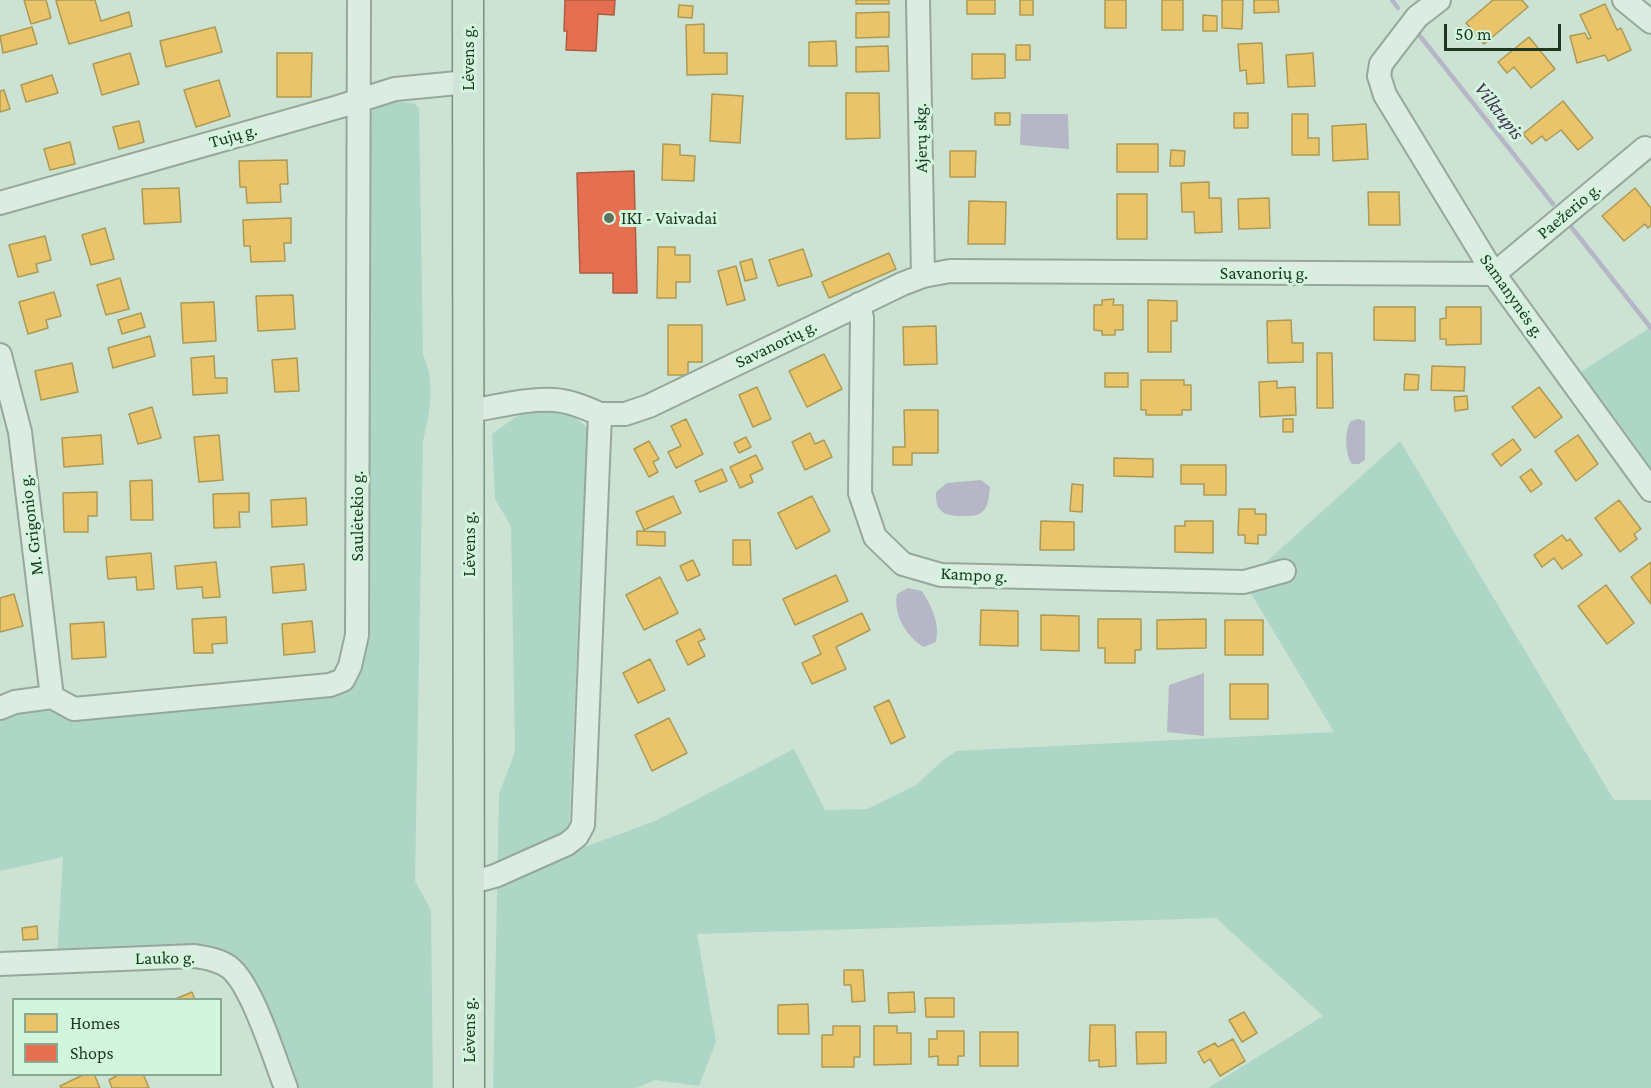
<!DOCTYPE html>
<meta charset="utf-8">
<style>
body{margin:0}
#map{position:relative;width:1651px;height:1088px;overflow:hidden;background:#cce3d4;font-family:"Crimson Pro",serif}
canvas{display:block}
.legend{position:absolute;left:12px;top:998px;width:210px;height:78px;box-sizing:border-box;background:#d2f5dd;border:2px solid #8aa991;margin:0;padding:8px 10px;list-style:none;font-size:18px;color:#1e3720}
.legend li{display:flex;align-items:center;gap:12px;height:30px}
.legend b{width:30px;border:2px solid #8aa991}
.scale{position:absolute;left:1444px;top:24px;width:117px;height:27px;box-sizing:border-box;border:3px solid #1e3720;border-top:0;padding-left:8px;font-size:18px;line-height:21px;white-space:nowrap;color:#1e3720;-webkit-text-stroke:4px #d2f5dd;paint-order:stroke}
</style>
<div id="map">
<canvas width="1651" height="1088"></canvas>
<ul class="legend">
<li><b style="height:16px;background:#e9c46a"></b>Homes</li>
<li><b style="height:16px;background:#e76f51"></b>Shops</li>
</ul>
<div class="scale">50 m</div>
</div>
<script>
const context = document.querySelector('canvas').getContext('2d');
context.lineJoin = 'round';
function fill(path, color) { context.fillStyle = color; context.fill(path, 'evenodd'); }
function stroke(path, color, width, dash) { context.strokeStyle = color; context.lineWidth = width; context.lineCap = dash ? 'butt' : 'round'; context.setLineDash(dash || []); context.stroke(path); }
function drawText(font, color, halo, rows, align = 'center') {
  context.font = font + ' "Crimson Pro",serif'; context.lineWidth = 6; context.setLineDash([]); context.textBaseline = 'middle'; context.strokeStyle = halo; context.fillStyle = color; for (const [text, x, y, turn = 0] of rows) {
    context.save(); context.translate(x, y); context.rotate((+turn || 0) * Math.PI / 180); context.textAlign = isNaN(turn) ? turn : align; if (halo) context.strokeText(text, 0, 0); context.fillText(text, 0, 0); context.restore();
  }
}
const green = new Path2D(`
 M359,99L414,103L419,108L423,355C436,382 430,413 423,441L415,881L431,910L433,1088H297L271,1020L244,971L57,956L63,857L0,871V708L15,702L74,709L330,685L350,666Z
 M1651,327V490L1571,378Z
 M546,408L572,415L587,427L568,853L655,821L794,749L825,810L867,809L916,785L942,761L956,751L1334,732L1244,582L1400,441L1614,800H1651V1088H1208L1323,1016L1216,918L697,934L716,1042L699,1086L655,1080L636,1088H493L499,794L515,752L511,526L495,499L492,434L517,416Z`);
const water = new Path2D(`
 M1021,114H1068L1069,149L1020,145Z
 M1358,419L1365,421V460L1359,464H1352C1345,455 1344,430 1351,421Z
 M981,480L990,487C989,494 989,505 984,510C978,517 971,516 962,516C944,516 935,512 936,492L947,483Z
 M908,588L922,591C932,607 940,623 936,642L924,647C906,637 893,614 897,594Z
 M1204,673V736L1167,732L1169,685Z`);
const homes = new Path2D(`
 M24,0H46L51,18L31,24Z
 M59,0H95L101,21L129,12L132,26L69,44L56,1Z
 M856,0H889V4H856Z
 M967,0H995V14H967Z
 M1020,0H1033V15H1020Z
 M1105,0H1126V28H1105Z
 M1162,0H1183V30H1162Z
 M1222,0H1243L1242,29L1222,28Z
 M1254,0H1278L1279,12L1254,13Z
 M1493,0H1522L1528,7L1484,44L1466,23Z
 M1605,4L1617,30L1621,28L1631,50L1608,61L1605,55L1577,63L1570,36L1585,33L1588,39L1591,38L1580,15Z
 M679,5L693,6L692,18L678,17Z
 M889,12V37L856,38V13Z
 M1203,15L1217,16V31H1203Z
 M704,24V53H727V74L687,75L686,25Z
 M32,27L37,44L3,53L0,36Z
 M215,27L222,52L166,67L160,41Z
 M1529,37L1555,69L1531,88L1514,67L1507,73L1498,62Z
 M836,41L837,66H809V42Z
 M1262,43L1264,83L1247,84L1246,70L1240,71L1238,44Z
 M1016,45H1030V60H1016Z
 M888,46L889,71L856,72V47Z
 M130,53L139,84L102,95L93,64Z
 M277,53H312L311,97H277Z
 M1313,53L1315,86L1288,87L1286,55Z
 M972,54H1005V78L972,79Z
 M52,75L58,93L26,102L21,85Z
 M219,80L230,116L196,127L184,90Z
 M4,90L10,109L0,112V91Z
 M846,93H879L880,138L846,139Z
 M712,94L743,96L740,143L710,141Z
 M1563,101L1593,138L1578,150L1561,130L1546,141L1542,136L1532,144L1523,134Z
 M995,113H1010V125H995Z
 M1234,113H1248V128H1234Z
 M1292,114H1308V138H1319V155H1292Z
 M139,121L144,142L119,149L113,127Z
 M1366,124L1368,159L1333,161L1332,126Z
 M70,142L75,164L50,170L44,149Z
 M663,144L680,145V155L695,156L694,181L662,180Z
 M1117,144H1158V172H1117Z
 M1171,150L1185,151L1184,166H1170Z
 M950,151H976L975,177H950Z
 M287,160L288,184H280L281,202L247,203L246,187H240L239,161Z
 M1209,182V198H1221L1222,232L1195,233L1194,212H1182L1181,183Z
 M179,188L181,222L144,224L142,189Z
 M1635,188L1651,208V225L1648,228L1645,224L1624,241L1602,216Z
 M1368,192H1399L1400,225H1369Z
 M1117,194H1147V239H1117Z
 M1269,198L1270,228L1239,229L1238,199Z
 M969,201L1006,202L1005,244H968Z
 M291,218V243H284L285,261L251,262L250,246H244L243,220Z
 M105,228L114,259L91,265L82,235Z
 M45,236L51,260L36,264L38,272L18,277L9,245Z
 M658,247H675V255H690V282H676V298H657Z
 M803,249L812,276L778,286L769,260Z
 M889,253L896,269L829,298L822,282Z
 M752,259L757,278L745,281L740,262Z
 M736,266L745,300L727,305L718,271Z
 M120,278L129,309L106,315L97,285Z
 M54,292L61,316L46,320L48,328L28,334L19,302Z
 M293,295L295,329L258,331L256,296Z
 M1114,299L1113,305H1123V330H1115V335H1102V331L1094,330V305H1102V300Z
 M1148,300L1177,301V321H1171V352H1148Z
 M214,302L216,341L183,343L181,303Z
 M1374,307H1415V341L1374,340Z
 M1446,307H1481V344L1446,345V339H1440V319L1446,318Z
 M141,313L145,327L122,334L118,320Z
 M1291,320L1292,343H1303V362L1268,363L1267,321Z
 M668,325H702V362H688V375H668Z
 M936,326L937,364L904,365L903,327Z
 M150,336L155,356L113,368L108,348Z
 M1317,353H1332L1333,408H1317Z
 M824,354L842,389L807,407L789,371Z
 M214,356L215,378H227V393L193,395L191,358Z
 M297,358L299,391L275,392L272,360Z
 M72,363L78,392L41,400L35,371Z
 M1432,366L1465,367L1464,391L1431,390Z
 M1105,373H1128V387H1105Z
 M1405,374L1419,375L1418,390H1404Z
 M1141,380H1184V385H1191V410H1182V415H1146V410H1141Z
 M1277,381V388L1295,387L1296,415L1260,417L1259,382Z
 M757,387L771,419L753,427L739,395Z
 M1539,387L1562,417L1535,438L1512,407Z
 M1467,396L1468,409L1455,411L1454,397Z
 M152,407L161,438L138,444L129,414Z
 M904,410H938V453H912V465H893V447H905Z
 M686,419L703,454L676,468L668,452L681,446L671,426Z
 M1283,419H1293V432H1283Z
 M810,433L815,444L824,440L832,457L805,470L792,442Z
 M101,435L103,464L64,467L62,438Z
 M219,435L223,480L199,482L194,437Z
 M1578,435L1598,464L1576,481L1555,451Z
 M746,437L751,447L739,453L734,443Z
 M1513,439L1521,450L1501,466L1492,454Z
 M649,441L659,459L653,462L658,472L649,477L634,449Z
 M756,455L763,469L750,475L753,482L740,488L730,467Z
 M1114,458L1153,459V477L1114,476Z
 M1181,465H1226V495H1204V484H1181Z
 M722,469L727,481L700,492L695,481Z
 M1531,469L1542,484L1531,492L1520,477Z
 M152,480L153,520H131L130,481Z
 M1072,484L1083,485L1082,512L1070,511Z
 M97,492V516H88V532H64L63,493Z
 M249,493V512H239L240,527L214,528L213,494Z
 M673,496L681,513L644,530L636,512Z
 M812,496L830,531L796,549L778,513Z
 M306,498L307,525L272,527L271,500Z
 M1619,500L1641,529L1634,534L1637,539L1620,552L1595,518Z
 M1239,509H1255V514H1266V535H1258V544L1245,543V535H1238Z
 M1041,521L1074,522V550H1040Z
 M1185,521H1213V553L1175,552V526H1185Z
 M637,531L665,532V546L637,545Z
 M1562,535L1567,541L1570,539L1582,555L1562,569L1554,558L1542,567L1534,555Z
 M733,540H750L751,565H733Z
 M151,553L154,589L137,590L136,577L108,579L106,557Z
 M693,560L700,575L687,581L680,566Z
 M216,562L220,597L203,598L202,587L177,589L175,566Z
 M1651,562V604L1631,577Z
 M304,564L306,590L273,593L271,567Z
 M836,575L848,601L795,625L783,599Z
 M660,577L678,613L644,630L626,595Z
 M1606,585L1634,623L1607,644L1578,606Z
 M14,594L23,626L0,632V598Z
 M981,610L1018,611V646L980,645Z
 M862,613L870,630L836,647L846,669L812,684L802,663L821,654L813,636Z
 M1041,615L1079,616V651L1041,650Z
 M226,617L227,643L212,644L213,653H194L192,619Z
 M1098,619H1141V650H1135V663H1105V648H1098Z
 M1206,619V648L1157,649V620Z
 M1225,620H1263V655H1225Z
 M312,621L315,652L284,655L282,624Z
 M104,622L106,657L72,659L70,624Z
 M700,629L705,639L698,642L705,656L688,665L676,641Z
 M650,659L665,690L638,703L623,673Z
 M1230,684H1268V719H1230Z
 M889,700L905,737L891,744L874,707Z
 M669,718L687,753L652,771L635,735Z
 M37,926L38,939L23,940L22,928Z
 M844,970H863L865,1001L852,1002L851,985H844Z
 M192,992L195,1000H173Z
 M914,992L915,1012L889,1013L888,993Z
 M925,998H954V1017H926Z
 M808,1004L809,1034H778V1005Z
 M1244,1012L1257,1033L1242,1042L1229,1020Z
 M1090,1025H1115L1116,1066L1099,1067V1060L1089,1061Z
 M833,1026H860V1057H854V1067H822V1035H833Z
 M874,1026H897V1033H911V1064L874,1065Z
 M937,1031H964V1056H958V1065H938V1056L929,1057V1039H937Z
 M980,1032H1018V1066H980Z
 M1136,1032H1166V1063L1137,1064Z
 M1233,1039L1245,1061L1220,1076L1210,1059L1204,1063L1198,1052L1215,1043L1218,1047Z
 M85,1074H94L100,1088H61L60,1086Z
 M120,1074H143L149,1088H112L109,1080Z`);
const shops = new Path2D(`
 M565,0H615L614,15L598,14L596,51L566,50L567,31H564Z
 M634,171L637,293H613V273H580L577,173Z`);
const stream = new Path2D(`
 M1392,0L1398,8
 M1420,36L1553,204
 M1572,228L1651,328`);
const minor = new Path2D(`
 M918,0L923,276
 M1439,0L1417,17L1381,64L1379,76L1385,95L1494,274L1651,490
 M1624,0L1651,22
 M0,203L338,107L395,89L468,82
 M859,304L862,318L860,493L875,537L903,564L941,575L1244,582L1284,571
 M0,355L20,432L52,697
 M469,411C496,407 527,398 554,400C570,401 586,408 600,414
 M0,708L15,702L52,697L74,709L330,685L343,680L350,666L357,635L359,0
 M469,880L484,879L495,876L567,844L577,836L583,825L600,414H625L649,406L902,284L923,276L950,271L1494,274L1645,148
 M0,964L195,956C207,958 219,960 229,967C252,984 275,1060 286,1088`);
const major = new Path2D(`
 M468,0L469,1088`);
const markers = [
 [609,218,6,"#5b735f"]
];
const streetNames = [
 ["Lėvens g.",468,58,-90],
 ["Tujų g.",233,136,-16],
 ["Ajerų skg.",921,138,-91],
 ["Paežerio g.",1569,211,-40],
 ["Savanorių g.",1264,273],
 ["Samanynės g.",1512,296,55],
 ["Savanorių g.",776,344,-26],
 ["Saulėtekio g.",357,516,-90],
 ["M. Grigonio g.",31,525,-97],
 ["Lėvens g.",469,544,-90],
 ["Kampo g.",974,575,3],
 ["Lauko g.",165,958,-1],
 ["Lėvens g.",469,1030,-90]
];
const poiNames = [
 ["IKI - Vaivadai",621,218]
];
const waterNames = [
 ["Vilktupis",1499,111,52]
];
fill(green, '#aed6c7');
fill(water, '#b6b7c6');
fill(homes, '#e9c46a');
stroke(homes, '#ac9a54', 1.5);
fill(shops, '#e76f51');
stroke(shops, '#ab5e42', 1.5);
stroke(stream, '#b6b7c6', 4.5);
stroke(minor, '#96a89a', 26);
stroke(major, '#7c8e80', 33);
stroke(minor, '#ddece2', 22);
stroke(major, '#cfe3d6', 30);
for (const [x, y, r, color] of markers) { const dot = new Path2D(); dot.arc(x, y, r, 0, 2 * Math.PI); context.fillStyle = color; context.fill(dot); stroke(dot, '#d2f5dd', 2); }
drawText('18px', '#1e3720', '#d2f5dd', streetNames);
drawText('18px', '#1e3720', '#d2f5dd', poiNames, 'left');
drawText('italic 20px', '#442d56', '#d2f5dd', waterNames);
</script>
